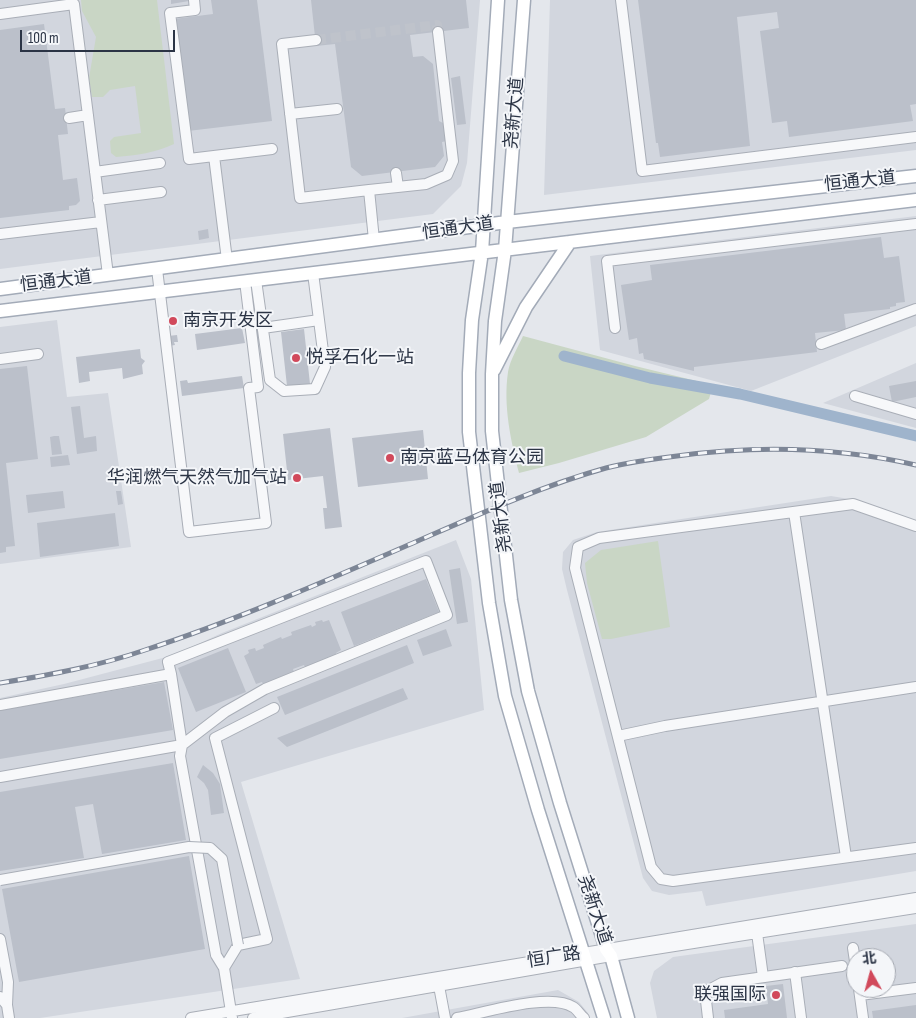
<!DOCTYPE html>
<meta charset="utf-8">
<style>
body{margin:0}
#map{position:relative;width:916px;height:1018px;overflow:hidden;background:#e4e7ec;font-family:"Sofia Sans Condensed","Noto Sans SC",sans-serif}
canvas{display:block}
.north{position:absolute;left:846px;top:948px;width:50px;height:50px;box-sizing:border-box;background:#f4f6f9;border:1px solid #a4a8b1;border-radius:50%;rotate:353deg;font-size:14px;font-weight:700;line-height:20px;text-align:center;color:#2b3445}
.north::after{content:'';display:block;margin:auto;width:18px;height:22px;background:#d1495b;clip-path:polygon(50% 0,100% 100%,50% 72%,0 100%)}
.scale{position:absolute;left:20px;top:30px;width:155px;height:22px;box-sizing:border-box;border:2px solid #2b3445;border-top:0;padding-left:6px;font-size:15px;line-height:18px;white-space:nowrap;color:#2b3445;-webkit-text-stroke:4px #f4f6f9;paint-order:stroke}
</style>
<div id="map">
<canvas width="916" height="1018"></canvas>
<div class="north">北</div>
<div class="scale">100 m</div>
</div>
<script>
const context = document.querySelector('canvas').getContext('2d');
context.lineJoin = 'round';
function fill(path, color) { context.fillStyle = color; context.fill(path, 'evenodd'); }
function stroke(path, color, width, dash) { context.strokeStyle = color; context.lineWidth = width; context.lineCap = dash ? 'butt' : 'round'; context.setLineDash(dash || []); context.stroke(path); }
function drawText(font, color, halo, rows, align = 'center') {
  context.font = font + ' "Sofia Sans Condensed","Noto Sans SC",sans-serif'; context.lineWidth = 4; context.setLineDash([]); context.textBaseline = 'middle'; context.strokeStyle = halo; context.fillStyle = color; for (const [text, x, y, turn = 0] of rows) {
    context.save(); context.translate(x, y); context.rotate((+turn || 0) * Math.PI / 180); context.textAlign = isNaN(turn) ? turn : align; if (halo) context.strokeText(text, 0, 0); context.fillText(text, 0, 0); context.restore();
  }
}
const built = new Path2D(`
 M0,0H480L467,163L461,186L433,214L0,269Z
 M550,0H916V150L544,195Z
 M916,216V326L751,391L600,350L590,256Z
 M57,320L67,397L108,393L131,547L0,564V327Z
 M916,363V428L823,403Z
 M831,496L849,499L916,521V871L706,906L702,891L669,895L652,891L643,878L567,590L562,569L563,552L573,540L597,532Z
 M456,540L471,579L484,710L241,782L300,979L40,1018H0V698L64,684L174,655L222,633Z
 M916,924V1018H657L650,983L654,971L673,957ZM856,958H886V988H856Z
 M558,990L579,1002L588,1013L589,1018H402Z`);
const green = new Path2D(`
 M81,0H157L174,144C155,153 137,155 116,157L111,153L110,141L114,137L141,133L135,86L110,90L103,97H92L89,78L96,37L82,11Z
 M523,336L635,366L713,385L709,399L646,437L559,463L519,473C511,441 503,406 508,372C510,360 518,347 523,336Z
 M658,541L670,627L611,639H602L587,583L585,563L601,550Z`);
const canal = new Path2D(`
 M564,356L650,378L740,394L916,436`);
const building = new Path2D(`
 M171,0H189V1L171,4Z
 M211,0H257L272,121L188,131L174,19L213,14Z
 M311,0H466L469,28L410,35L413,57L423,56L433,64L439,121L445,124L447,141L442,142L444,156L435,167L362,176L351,167L335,44L316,46Z
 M638,0H916V104L910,105L913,121L789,137L787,121L772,123L760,31L779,28L777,12L737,17L750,146L660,157L658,143H656Z
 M44,24L55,109L65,108L68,134L58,135L63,180L77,178L80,201L76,205L69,206V210L0,218V30Z
 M460,76L466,124L457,125L451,78Z
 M208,229L209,238L199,240L198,231Z
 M881,237L884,258L899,256L905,302L896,303V306L890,307V309L844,314L846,330L815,333L817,352L694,367V371L644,359L643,353L639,354L637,338L629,340L621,285L652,280L650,265Z
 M242,328L245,343L197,350L195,334Z
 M304,329L310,384L287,386L281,332Z
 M177,335L178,342H174L175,345L169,346L168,336Z
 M140,349L141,358L145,361L142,365L143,374L123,379L122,368L89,372L90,381L79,383L76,357Z
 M27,366L38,459L6,463L15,546L6,547V552L0,553V369Z
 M242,376L244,388L182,396L180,381L187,380L188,383Z
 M916,381V397L892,402L889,386Z
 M80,406L84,438L96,436L97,451L77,454L71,407Z
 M330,428L342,527L325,529L323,508H327L323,476L288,480L283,434Z
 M423,430L428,479L358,487L352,438Z
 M54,436H59L62,454L52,455L50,437Z
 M68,455L70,465L51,467L50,457Z
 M63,491L65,508L28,513L26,495Z
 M116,491H121L123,504L118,505Z
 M115,513L119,546L40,557L37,523Z
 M460,568L468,622L457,624L449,570Z
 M426,579L439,612L354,646L341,612Z
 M322,620L323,622L329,620L341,650L336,653V655L305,667L304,665L293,669L294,672L263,684L262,682L256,684L244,656L249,653L248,650L255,648L256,651L264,648L263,645L281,637L282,639L292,635L291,632L311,625L312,627L316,625L315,622Z
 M446,629L452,646L423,656L417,640Z
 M407,645L414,663L285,715L277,697Z
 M228,648L246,692L196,712L178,668Z
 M164,682L173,730L0,759V710Z
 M403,688L408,699L287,747L277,738Z
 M173,763L186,840L102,854L93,804L75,807L84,858L0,871V792Z
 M203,765L213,773L220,784L224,813L211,815L208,790L204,783L197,777Z
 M189,856L205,949L19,982L2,889Z
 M783,984L787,1018H725L724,1010L768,1004L766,986Z
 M916,1005V1018H873L872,1011Z`);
const minorTunnel = new Path2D(`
 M316,40L437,25L438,32`);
const minor = new Path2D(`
 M194,0L195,10L170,13L189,159L272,149
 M621,0L642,171L916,137
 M0,14L74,4L108,275
 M316,40L282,44L300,198L369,190L374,240
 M290,114L337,109
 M69,118L88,115
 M214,156L227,260
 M95,172L160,163
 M396,173L398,187
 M369,190L426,184L447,175L453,161L438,32
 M98,200L161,192
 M0,234L101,222
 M157,269L189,532L266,523L249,388L258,387L245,281
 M256,280L270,380L284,391L315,389L325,367L313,273
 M263,328L319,320
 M615,328L607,261L916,224
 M821,344L916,309
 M0,359L38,354
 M855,396L916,414
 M794,512L846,857
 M916,526L853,504L599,538L578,547L575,568L651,867L661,879L673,881L916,848
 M171,674L168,662L426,561L447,615L265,689L225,712L182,745L180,756L216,955L224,968L232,1018
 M0,705L171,674L182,745L0,777
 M618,736L665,726L916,687
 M757,933L763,977
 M0,939L8,982L7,1005
 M853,948L856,968
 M224,968L238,945L267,939L215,738L274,708
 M795,972L801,1018
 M439,986L445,1018
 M859,989L863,1018
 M860,995L916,988
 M0,997L7,1005L9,1018
 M191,1018L916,898
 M253,1018L611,956L916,908
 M457,1018C484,1013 550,992 573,1007C577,1009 580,1015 584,1018
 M708,1018L705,992L722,983L842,966`);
const major = new Path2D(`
 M498,0L482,252L472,320L469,373V432L489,603L505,696L538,810L604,1018
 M524,0L505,250L495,321L492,374V431L511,600L528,691L560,803L606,949L611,956L628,1018
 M0,289L507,222L916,176
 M0,311L916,200
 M494,370L526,307L570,242`);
const rail = new Path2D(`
 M0,683C49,675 99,666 145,650C237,620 325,581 413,543C475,516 541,486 606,468C629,462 653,459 677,456C757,445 837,447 916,465`);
const minorBridge = new Path2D(`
 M0,880L189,847L210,848L222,859L238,945`);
const markers = [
 [173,321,5,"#d1495b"],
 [296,358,5,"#d1495b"],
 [390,458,5,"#d1495b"],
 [297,478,5,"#d1495b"],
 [776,995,5,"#d1495b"]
];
const streetNames = [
 ["尧新大道",515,113,-85],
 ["恒通大道",860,182,-6],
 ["恒通大道",458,229,-8],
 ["恒通大道",56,282,-7],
 ["尧新大道",502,517,-97],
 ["尧新大道",594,910,72],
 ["恒广路",554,958,-9]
];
const poiNames = [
 ["南京开发区",183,321],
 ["悦孚石化一站",306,358],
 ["南京蓝马体育公园",400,458],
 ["华润燃气天然气加气站",287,478,"right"],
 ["联强国际",766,995,"right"]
];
fill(built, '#d2d6de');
fill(green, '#c9d6c5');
stroke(canal, '#9fb4cc', 11);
fill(building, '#bbc0ca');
stroke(minorTunnel, '#bfc3cb', 10, [10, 5]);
stroke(minor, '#a9aeb7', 12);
stroke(major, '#a3abb8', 15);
stroke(minor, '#f7f8fa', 10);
stroke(major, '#fff', 12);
stroke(rail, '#7d8696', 5);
stroke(rail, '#f4f6f9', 3, [9]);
stroke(minorBridge, '#a9aeb7', 12, []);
stroke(minorBridge, '#f7f8fa', 10);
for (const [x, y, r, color] of markers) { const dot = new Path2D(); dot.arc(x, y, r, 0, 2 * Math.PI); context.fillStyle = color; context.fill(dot); stroke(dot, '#f4f6f9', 2); }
drawText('18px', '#2b3445', '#f4f6f9', streetNames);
drawText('18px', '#2b3445', '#f4f6f9', poiNames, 'left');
</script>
